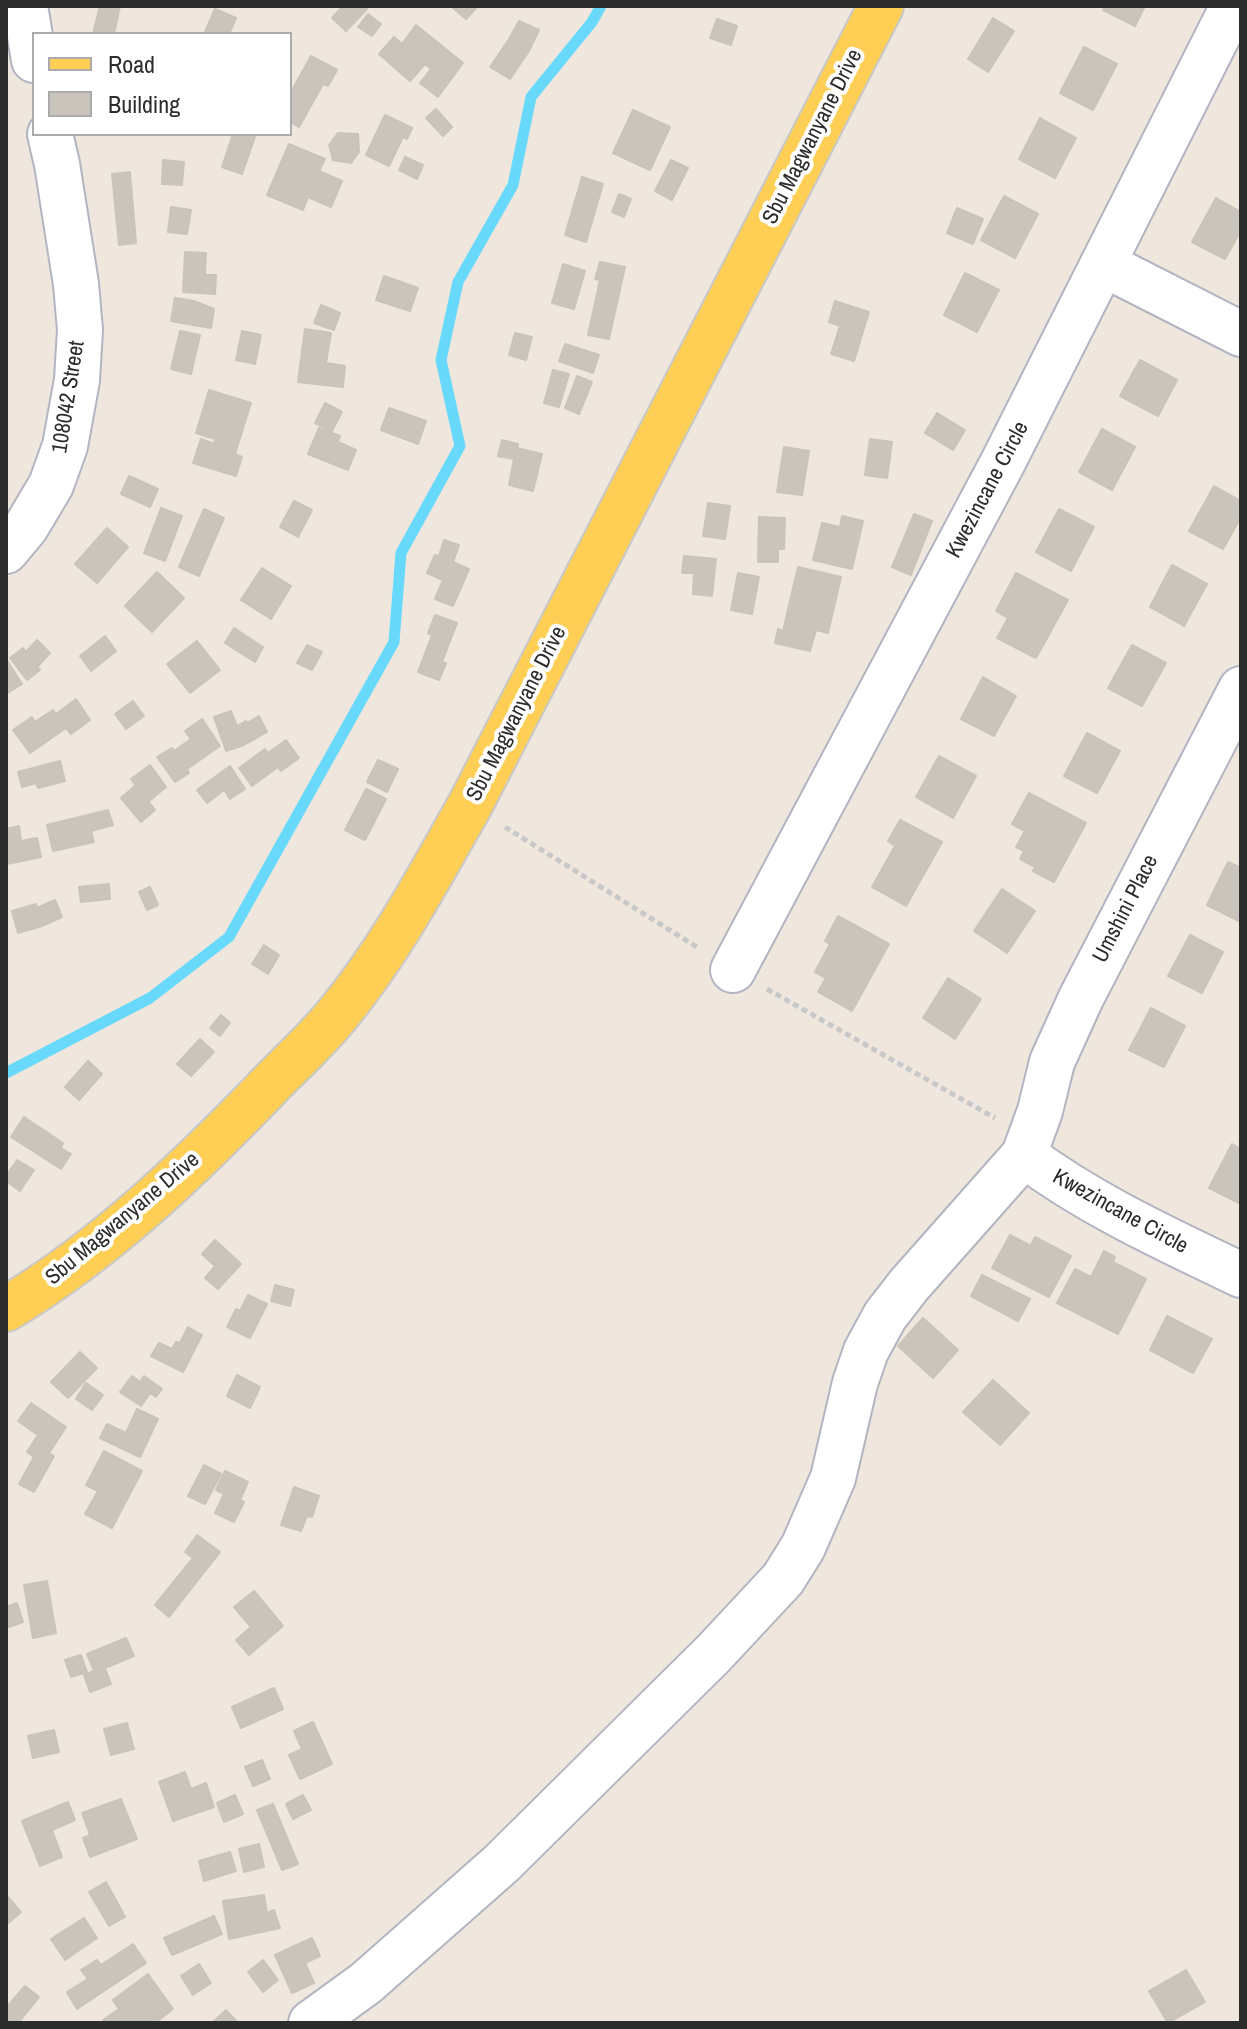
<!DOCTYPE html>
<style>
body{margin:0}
#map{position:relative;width:1247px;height:2029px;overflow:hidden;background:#efe7de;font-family:"Archivo Narrow",sans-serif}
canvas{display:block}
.frame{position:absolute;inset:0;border:8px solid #2c2c2c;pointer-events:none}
.legend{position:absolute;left:32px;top:32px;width:260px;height:104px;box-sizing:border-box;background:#fff;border:2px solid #ababab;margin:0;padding:10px 14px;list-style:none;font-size:24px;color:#2c2c2c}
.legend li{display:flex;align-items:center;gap:16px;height:40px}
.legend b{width:40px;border:2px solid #ababab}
</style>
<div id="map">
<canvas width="1247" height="2029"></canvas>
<div class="frame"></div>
<ul class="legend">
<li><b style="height:10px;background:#fecf54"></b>Road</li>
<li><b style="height:22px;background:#cac5bc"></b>Building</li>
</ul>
</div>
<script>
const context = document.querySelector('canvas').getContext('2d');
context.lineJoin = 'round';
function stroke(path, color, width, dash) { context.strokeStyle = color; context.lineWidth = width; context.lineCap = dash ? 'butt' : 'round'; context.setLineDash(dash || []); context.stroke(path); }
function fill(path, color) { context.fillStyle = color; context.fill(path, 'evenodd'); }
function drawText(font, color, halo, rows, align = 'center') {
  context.font = font + ' "Archivo Narrow",sans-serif'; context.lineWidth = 8; context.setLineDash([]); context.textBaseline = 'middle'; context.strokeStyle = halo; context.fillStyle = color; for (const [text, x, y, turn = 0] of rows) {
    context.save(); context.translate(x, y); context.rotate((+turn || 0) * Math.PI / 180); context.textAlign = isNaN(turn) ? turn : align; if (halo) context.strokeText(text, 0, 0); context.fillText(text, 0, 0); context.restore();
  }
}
const stream = new Path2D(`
 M6,1073L150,998L229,937L394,642L401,553L460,446L441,360L458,282L513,185L531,97L592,22L601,6`);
const building = new Path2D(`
 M100,6H120L114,34H93Z
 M343,6H364L367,9L346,31L332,18Z
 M454,6H478L466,19L453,8Z
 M1105,6H1145L1135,26L1103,10Z
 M215,9L236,18L229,34H204Z
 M368,14L381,24L372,36L358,27Z
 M993,18L1014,31L988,72L968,59Z
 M717,19L737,26L731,45L710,38Z
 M519,21L539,30L529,51L510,79L490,67L509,39Z
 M416,25L463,63L438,97L420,83L431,69L425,64L410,81L379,54L394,37L402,44Z
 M1084,47L1117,64L1093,110L1060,93Z
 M311,56L337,70L328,86L323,84L299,127L290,122V94Z
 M436,109L452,127L443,136L426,118Z
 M633,110L670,127L650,170L613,153Z
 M385,115L412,128L407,139L403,137L389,166L366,155Z
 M1040,118L1076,138L1055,178L1019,159Z
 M338,133L358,134L359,152L351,163L333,160L329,145Z
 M233,134H256L242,174L222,167Z
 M289,144L325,159L319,171L342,181L331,207L308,197L303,210L267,195Z
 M405,157L423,165L417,179L399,170Z
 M163,160L184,162L182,185L162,184Z
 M671,160L688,168L672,200L655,191Z
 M130,172L136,243L119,245L112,174Z
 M582,177L603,184L586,242L565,235Z
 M619,194L631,199L624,217L612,212Z
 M1004,196L1038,214L1015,258L981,240Z
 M1216,198L1241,212V230L1225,259L1192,242Z
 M171,207L191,210L187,234L168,232Z
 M957,208L983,219L973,244L947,233Z
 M185,252L206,253L205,275H216L215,294L183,292Z
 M600,262L625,267L609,339L588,335L600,280L595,279Z
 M563,264L585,271L574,309L552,303Z
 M965,273L999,290L977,332L944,315Z
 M384,276L418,288L410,311L376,300Z
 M175,298L194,301L214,309L211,328L171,321Z
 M835,301L869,312L854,361L831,354L840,326L829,322Z
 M321,305L340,313L334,330L314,323Z
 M305,329L331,333L326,363L345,366L343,387L298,382Z
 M180,331L200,335L191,374L171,369Z
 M242,331L261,335L255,364L236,360Z
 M515,333L532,337L526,360L509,355Z
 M565,344L599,355L593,373L559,361Z
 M1140,360L1177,380L1158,416L1120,396Z
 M553,370L569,374L559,407L544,403Z
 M577,376L592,382L579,414L565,408Z
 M209,390L251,403L235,454L242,457L236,476L193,463L201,439L214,444L215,439L196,433Z
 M325,403L342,412L332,431L315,423Z
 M389,408L426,421L418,444L381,430Z
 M937,413L965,430L953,450L925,433Z
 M319,428L340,436L338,442L356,450L348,470L308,454Z
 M1102,429L1135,447L1112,490L1079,472Z
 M870,439L892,442L887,478L865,475Z
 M502,440L518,444L517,448L542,454L533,491L509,485L514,459L498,456Z
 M784,447L809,451L802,495L777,492Z
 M129,476L158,489L150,507L121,494Z
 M1214,486L1241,501V517L1223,549L1189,531Z
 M294,501L312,510L298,537L280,527Z
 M708,503L730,506L725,539L703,536Z
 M161,508L182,516L165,561L144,553Z
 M204,509L224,518L199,576L179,567Z
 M1059,509L1094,527L1071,571L1036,552Z
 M914,514L932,521L911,575L892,567Z
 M842,516L863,521L852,569L813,560L822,523L840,527Z
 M759,517L785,518L784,549H778V562H758Z
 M107,528L128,547L97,583L75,564Z
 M444,540L459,545L453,562L469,569L453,606L435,599L443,580L427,573L435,555L439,556Z
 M684,556L716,559L712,596L693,594L694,573H682Z
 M1172,565L1207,584L1184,626L1150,607Z
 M798,567L841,577L828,633L816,630L810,651L775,643L778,629L783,631Z
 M262,568L291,586L271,619L241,600Z
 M157,572L184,598L152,632L125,606Z
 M738,573L759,577L752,614L731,610Z
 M1016,573L1068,600L1036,658L997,638L1008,618L996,611Z
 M435,615L457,623L442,662L446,663L439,680L418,672L432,635L428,633Z
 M234,628L263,647L255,662L225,643Z
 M105,636L116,651L91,671L80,656Z
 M37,640L50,653L37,667L40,670L27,680L10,658L23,648L26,652Z
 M197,641L220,670L190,693L167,664Z
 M307,645L322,652L312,670L297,663Z
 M1132,645L1166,663L1142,706L1108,688Z
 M6,659L22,684L6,694Z
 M983,677L1016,696L994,736L961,719Z
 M76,699L90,720L71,734L66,728L30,753L13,730L32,717L35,722L53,710L56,714Z
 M133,701L144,716L126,729L115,714Z
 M231,711L237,726L246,721L247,723L259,716L267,732L244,745L226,751L214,717Z
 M202,719L220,746L187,769L189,773L175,782L157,757L172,748L174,751L191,739L185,731Z
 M1087,733L1120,751L1097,793L1064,776Z
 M286,740L299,758L281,771L278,767L252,786L239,768L265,749L268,753Z
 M939,756L976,776L953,818L916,797Z
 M378,760L398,769L387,792L367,782Z
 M60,761L65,781L38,788L36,783L22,787L18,772Z
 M150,765L166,787L148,802L131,779Z
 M230,766L245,789L230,799L224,790L207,803L197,790Z
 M135,786L155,810L141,822L121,798Z
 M366,789L386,799L365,840L345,830Z
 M1029,793L1086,823L1054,882L1033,871L1035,867L1020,859L1024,851L1016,847L1025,831L1012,824Z
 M108,810L113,825L91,831L94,842L53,851L47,825Z
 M900,820L942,842L906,906L872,887L895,846L888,841Z
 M19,826L21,841L37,838L41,857L7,864L6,829Z
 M1228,862L1241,868V922L1207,905Z
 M109,884L110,899L81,902L79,887Z
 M150,887L158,905L147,910L139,892Z
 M1002,889L1035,911L1007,953L974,931Z
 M55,900L62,917L42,926L18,933L12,911L36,904L37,908Z
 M838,916L889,944L852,1011L818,992L826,978L815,972L830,944L825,941Z
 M1190,935L1223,952L1202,993L1168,976Z
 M264,945L279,955L268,974L252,964Z
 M948,978L981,999L955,1039L923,1018Z
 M1151,1008L1185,1026L1164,1067L1129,1050Z
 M221,1015L230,1023L220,1036L210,1028Z
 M200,1039L214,1052L191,1076L177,1064Z
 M88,1061L102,1074L79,1100L65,1087Z
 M24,1117L63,1143L61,1148L71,1154L61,1169L11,1137Z
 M1232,1144L1241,1149V1204L1209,1188Z
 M17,1160L34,1170L20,1191L6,1181V1176Z
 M1010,1235L1031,1246L1035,1237L1071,1256L1049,1297L992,1268Z
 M215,1240L241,1264L218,1289L205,1278L215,1266L202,1254Z
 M1104,1251L1115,1257L1113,1262L1146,1279L1118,1334L1057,1303L1075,1269L1091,1277Z
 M982,1275L1030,1299L1018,1321L971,1296Z
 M275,1285L294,1290L290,1306L271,1301Z
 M248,1295L267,1304L250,1338L227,1327L236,1309L240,1311Z
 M1167,1316L1212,1339L1193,1373L1150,1350Z
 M923,1318L958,1350L933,1378L898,1346Z
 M188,1327L202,1335L183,1372L151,1356L159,1343L172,1349L176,1342L180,1343Z
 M80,1352L97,1368L68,1398L51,1382Z
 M237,1375L260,1387L250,1408L227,1396Z
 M132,1376L140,1382L144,1376L162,1389L156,1397L150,1393L141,1406L120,1392Z
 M993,1380L1029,1413L1000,1445L963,1412Z
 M86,1383L103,1395L92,1410L76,1399Z
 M31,1403L66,1427L49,1453L54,1456L34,1492L19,1484L34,1457L27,1452L38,1435L18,1421Z
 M137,1409L158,1419L140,1457L100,1438L107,1424L126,1433Z
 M104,1451L142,1471L112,1528L85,1514L98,1491L86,1485Z
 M204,1465L221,1474L205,1504L188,1496Z
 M225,1471L248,1482L240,1500L244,1502L234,1522L215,1513L224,1494L216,1490Z
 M294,1487L319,1496L312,1517L307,1516L301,1531L281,1525Z
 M197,1535L220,1552L169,1617L155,1605L193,1558L185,1552Z
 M47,1581L56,1633L33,1638L24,1585Z
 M254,1591L283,1626L249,1655L236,1640L251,1627L234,1607Z
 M17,1603L23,1622L6,1628V1607Z
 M126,1638L134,1656L105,1668L111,1684L90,1692L84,1675L94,1671L87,1654Z
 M81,1655L87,1672L71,1677L65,1660Z
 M274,1688L283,1709L241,1728L232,1707Z
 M313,1722L332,1764L300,1779L289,1755L302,1749L294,1731Z
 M127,1723L134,1749L111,1755L104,1729Z
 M54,1730L59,1752L33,1758L28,1736Z
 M262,1760L270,1779L253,1786L245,1767Z
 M185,1772L191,1789L206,1783L214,1807L173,1821L159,1782Z
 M235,1795L243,1814L224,1822L217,1803Z
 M303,1795L311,1810L293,1819L286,1804Z
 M121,1799L137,1839L90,1857L83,1838L90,1835L82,1813Z
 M68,1802L75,1820L52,1830L62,1857L40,1866L22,1821Z
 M273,1804L298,1864L282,1870L257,1810Z
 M259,1844L264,1867L244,1872L239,1849Z
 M230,1852L236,1871L204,1881L199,1861Z
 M106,1882L125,1917L109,1926L89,1892Z
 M6,1895L21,1912L6,1925Z
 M264,1895L267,1913L274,1910L280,1928L229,1939L223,1901Z
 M214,1916L222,1934L172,1955L164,1938Z
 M84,1918L97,1938L65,1960L51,1939Z
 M312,1938L320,1956L305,1963L314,1983L292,1993L275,1955Z
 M133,1944L146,1963L77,2009L67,1992L88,1979L81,1970L97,1960L101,1965Z
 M263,1960L278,1980L263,1992L248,1972Z
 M199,1964L211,1983L193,1995L181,1976Z
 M1186,1970L1205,2002L1168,2023L1149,1991Z
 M148,1974L173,2009L156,2022L153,2019L148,2023H105L103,2020L119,2009L113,2000Z
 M25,1986L39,1997L18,2023H6V2008Z
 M226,2010L238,2023H212Z`);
const path = new Path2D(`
 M505,827L700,949
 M767,989L995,1118`);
const minor = new Path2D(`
 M25,6L34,60
 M1103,264L1241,334
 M6,551L26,527L51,485L65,446L77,380L80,330L76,284L57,164L50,134
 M733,970L1003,462L1233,6
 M1024,1155C1091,1205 1166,1239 1241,1275
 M311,2023L366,1983L502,1863L714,1653L783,1579L803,1547L833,1478L855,1383L866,1351L885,1316L909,1285L1024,1155L1040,1111L1052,1062L1081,998L1241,689`);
const major = new Path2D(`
 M6,1309C103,1251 187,1171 265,1090C289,1065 315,1042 337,1015C390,951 429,877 470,805L881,6`);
const streetNames = [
 ["Sbu Magwanyane Drive",813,137,-63],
 ["108042 Street",69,397,-81],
 ["Kwezincane Circle",988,490,-62],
 ["Sbu Magwanyane Drive",517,714,-63],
 ["Umshini Place",1126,909,-63],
 ["Kwezincane Circle",1120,1212,29],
 ["Sbu Magwanyane Drive",123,1219,-40]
];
stroke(stream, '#68d9fa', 11);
fill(building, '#cac5bc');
stroke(building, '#cbc3b7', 2);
stroke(minor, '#b2b5c1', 48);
stroke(major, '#c8c8c8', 48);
stroke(path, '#c8c8c8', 5, [6, 4]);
stroke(minor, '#fff', 44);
stroke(major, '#fecf54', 44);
drawText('22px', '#2c2c2c', '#fff', streetNames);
</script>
